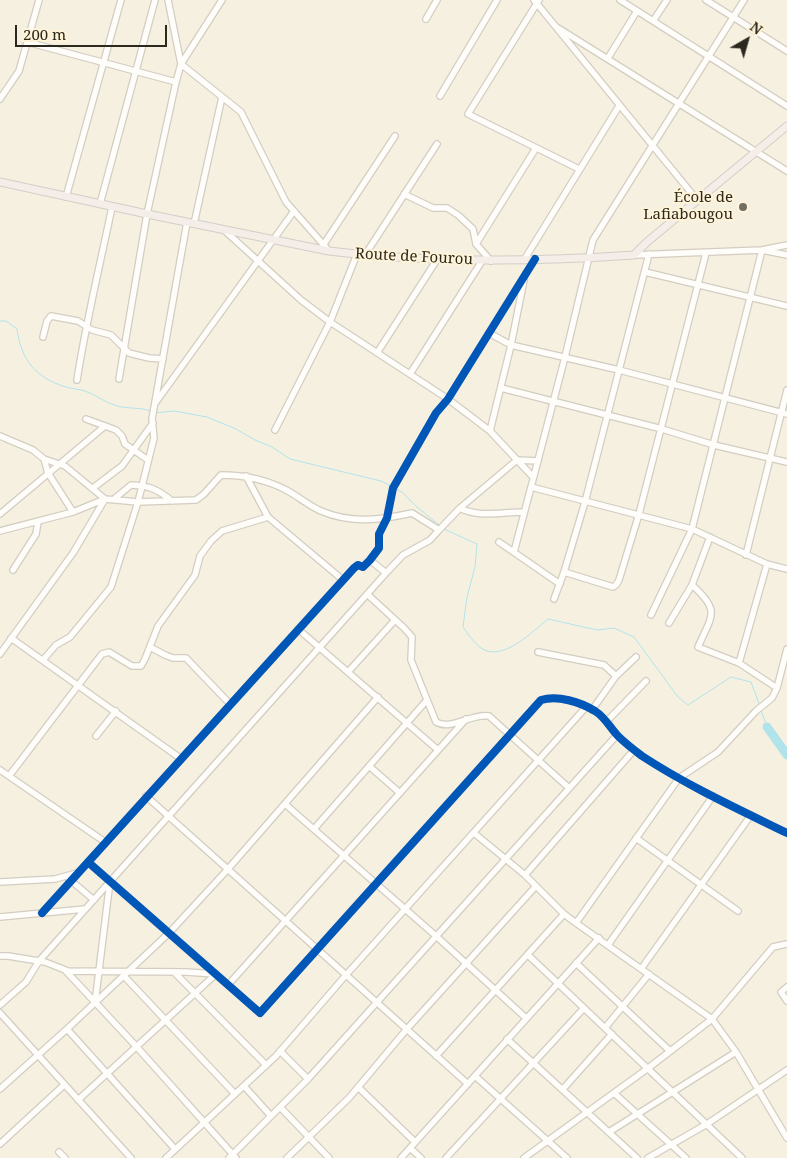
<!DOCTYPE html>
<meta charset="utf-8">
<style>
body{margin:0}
#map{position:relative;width:787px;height:1158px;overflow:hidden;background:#f6f0e1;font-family:"Noto Serif",serif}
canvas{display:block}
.north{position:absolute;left:722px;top:15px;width:50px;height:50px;-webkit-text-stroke:4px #fff3d8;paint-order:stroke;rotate:38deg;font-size:14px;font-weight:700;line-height:20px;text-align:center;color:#2c281e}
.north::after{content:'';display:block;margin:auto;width:18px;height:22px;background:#2c281e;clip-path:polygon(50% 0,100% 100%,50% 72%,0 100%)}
.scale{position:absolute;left:15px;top:25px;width:152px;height:22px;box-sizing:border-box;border:2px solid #2c281e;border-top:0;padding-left:6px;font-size:15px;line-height:18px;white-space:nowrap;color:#2c281e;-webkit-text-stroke:4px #fff3d8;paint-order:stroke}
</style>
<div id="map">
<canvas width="787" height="1158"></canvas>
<div class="north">N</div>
<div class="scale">200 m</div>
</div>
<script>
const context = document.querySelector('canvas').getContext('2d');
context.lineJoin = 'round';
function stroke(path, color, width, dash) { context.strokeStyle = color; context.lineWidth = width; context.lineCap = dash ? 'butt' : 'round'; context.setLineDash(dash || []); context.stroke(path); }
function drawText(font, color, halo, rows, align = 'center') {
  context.font = font + ' "Noto Serif",serif'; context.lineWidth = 4; context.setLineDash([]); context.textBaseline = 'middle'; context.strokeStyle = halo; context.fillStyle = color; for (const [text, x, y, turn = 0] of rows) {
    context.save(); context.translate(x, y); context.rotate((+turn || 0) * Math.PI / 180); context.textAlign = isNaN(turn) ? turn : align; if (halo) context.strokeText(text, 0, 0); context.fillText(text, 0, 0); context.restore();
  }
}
const stream = new Path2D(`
 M0,321H6L17,329C21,360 36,378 66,387C72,389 79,389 85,391C96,395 106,403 117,406C128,409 140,407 151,411
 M155,413L174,411L207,417L236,429L255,440L272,447L290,459L381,481L391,486
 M394,488L402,492L417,507L439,525
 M444,529L477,544L475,567L467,597L463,627C468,634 474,643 481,648C502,663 533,631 548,619L597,630L614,628L634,637L678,697L688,705L731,677L751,682L760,706
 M761,710L767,727`);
const river = new Path2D(`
 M767,727L787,755`);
const minor = new Path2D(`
 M168,0L181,64L241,112L286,202L329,251
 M534,0L697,200
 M539,0L468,114L579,169
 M620,0L787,106
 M706,0L787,51
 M426,19L437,0
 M653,21L667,0
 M558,28L787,171
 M27,42L176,82
 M608,58L637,11
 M440,96L497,0
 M0,99L19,71L39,0
 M404,194L433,208H447L458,215L473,229L476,244L491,261
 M66,197L121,0
 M100,204L155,0
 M194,224L222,97
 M224,230L301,300L330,322L448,399L490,431L533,477
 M476,244L536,148
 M322,247L395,136
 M365,255L437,144
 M634,255L762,250L787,245
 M524,260L619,106
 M645,272L787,306
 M489,333L511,345L619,370L787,414
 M43,337L47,321L51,316L78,321L92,330L111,335L129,353L149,358L163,359
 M377,353L438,258
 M410,374L482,261
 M119,379L147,214L176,82L181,64L222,0
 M77,380C86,322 100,265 112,207
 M501,388L662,429L714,445L787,462
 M156,402L294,211
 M86,419L116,430L122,436L125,444L148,460
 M275,430L330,322L357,254
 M490,431L511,345L524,280
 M0,436L33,450L44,459L48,473L73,512
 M246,476L268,517L343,580
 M531,487L692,529L767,564L787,569
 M93,488L122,466L153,423
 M114,499L131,485C150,486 157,489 172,501
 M460,508C478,518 504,512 524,512
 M0,514L105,426
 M0,531L73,512L105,499L138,502L196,500L204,494L221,475C245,475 266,479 288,491C299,497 309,506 321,511C352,524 380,520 412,513L439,530L460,508L517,460L538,461
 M499,542L560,584
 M514,552L565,357L593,240L744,0
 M746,555L787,390
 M370,560L386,573
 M13,570L36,534L38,522
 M564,572L613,587L616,585L619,580L639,514L706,253
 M692,585C721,611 712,615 698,647L739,663L777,688
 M367,594L404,628L412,637L411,660L436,722C451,731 472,713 489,716L569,788
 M554,599L564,572L585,502L649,254
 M651,615L692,529L762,250L787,255
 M669,623L692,585L710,537
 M298,629L438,750
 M11,638L180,758
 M150,647L165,655L173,658H186L230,704
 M538,652L604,665L616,676
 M0,654L73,553L105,499L65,466L44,459
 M43,660L56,645L70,637L111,587L138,502L154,438L152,419L187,222
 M739,663L767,564
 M348,672L395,620
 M592,710L616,676L636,657
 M607,721L646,681
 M96,736L116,711
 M369,766L400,793
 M0,770L105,842
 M9,776L102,654L109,652L132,666H141L145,659L158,626L195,575L200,556L211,541L222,531L268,517
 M146,796L468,1084
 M285,804L436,936L526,1018
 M314,829L427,700
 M474,833L525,875L564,914L576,923L712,1019L736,1052L787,1138
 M636,838L738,911
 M88,862L260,1013L541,700C558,695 580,702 595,711C606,718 610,728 618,736C625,743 634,750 642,756C688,786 738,809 787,833
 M525,875L634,750
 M69,879L94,900
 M0,882L55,879L77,873
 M42,913L354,568L358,565L363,567L370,560L379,548V534L387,518L393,488L436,413L448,399L535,259
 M0,917L85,909
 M576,923L679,778L718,752L756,711L772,698L777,688L787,649
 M608,945L713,796
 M528,955L742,1158
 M0,956H8L45,962L68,971L186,972L216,974
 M576,963L670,1051
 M641,969L751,815
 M65,970L135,1045L236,1158
 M174,972L266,1065
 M124,976L235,1094
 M228,985L466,719
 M787,987L781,992L787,1001
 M95,1003L110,881
 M0,1005L26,982L39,961L386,573L403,555L430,540L439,530
 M0,1013L131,1158
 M605,1028L649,974
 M67,1029L175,1149
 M507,1039L637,1158
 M280,1051L308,1079
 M436,1056L564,914
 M475,1076L567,1158
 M244,1086L271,1116
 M358,1087L415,1142
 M0,1089L67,1029L169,933L228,869L378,697
 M563,1089L612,1034
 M614,1093L686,1158
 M78,1100L216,974
 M280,1107L329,1158
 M609,1132L736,1052
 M0,1144L64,1085
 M410,1148L421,1158
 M59,1152L65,1158
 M166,1158L276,1056L346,975L586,707
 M229,1158L308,1079L617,735
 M287,1158L349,1098L406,1030L536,886
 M401,1158L599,938
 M446,1158L584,1008
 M524,1158L647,1069L712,1019L773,947L787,944
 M648,1158L707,1124L787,1070`);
const major = new Path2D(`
 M0,182L147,214L329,251C430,263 533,262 634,255L647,242L787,126`);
const cycleway = new Path2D(`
 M88,862L260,1013L541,700C558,695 580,702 595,711C606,718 610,728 618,736C625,743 634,750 642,756C688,786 738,809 787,833
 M42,913L354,568L358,565L363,567L370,560L379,548V534L387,518L393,488L436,413L448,399L535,259`);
const markers = [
 [743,207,5,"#736e62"]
];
const poiNames = [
 ["École de",733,198],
 ["Lafiabougou",733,215]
];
const streetNames = [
 ["Route de Fourou",414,257,3]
];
stroke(stream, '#b1e3ea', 1);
stroke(river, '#b1e3ea', 9);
stroke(minor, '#d3cdc2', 8);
stroke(major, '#d2cec8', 9);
stroke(minor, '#fefdfa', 5.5);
stroke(major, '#f5ede8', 7);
stroke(cycleway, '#0057b8', 8);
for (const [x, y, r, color] of markers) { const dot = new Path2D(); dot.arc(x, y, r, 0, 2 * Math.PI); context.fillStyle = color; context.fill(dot); stroke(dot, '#fff3d8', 2); }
drawText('15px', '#2c281e', '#fff3d8', poiNames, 'right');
drawText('15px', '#2c281e', '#fff3d8', streetNames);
</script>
